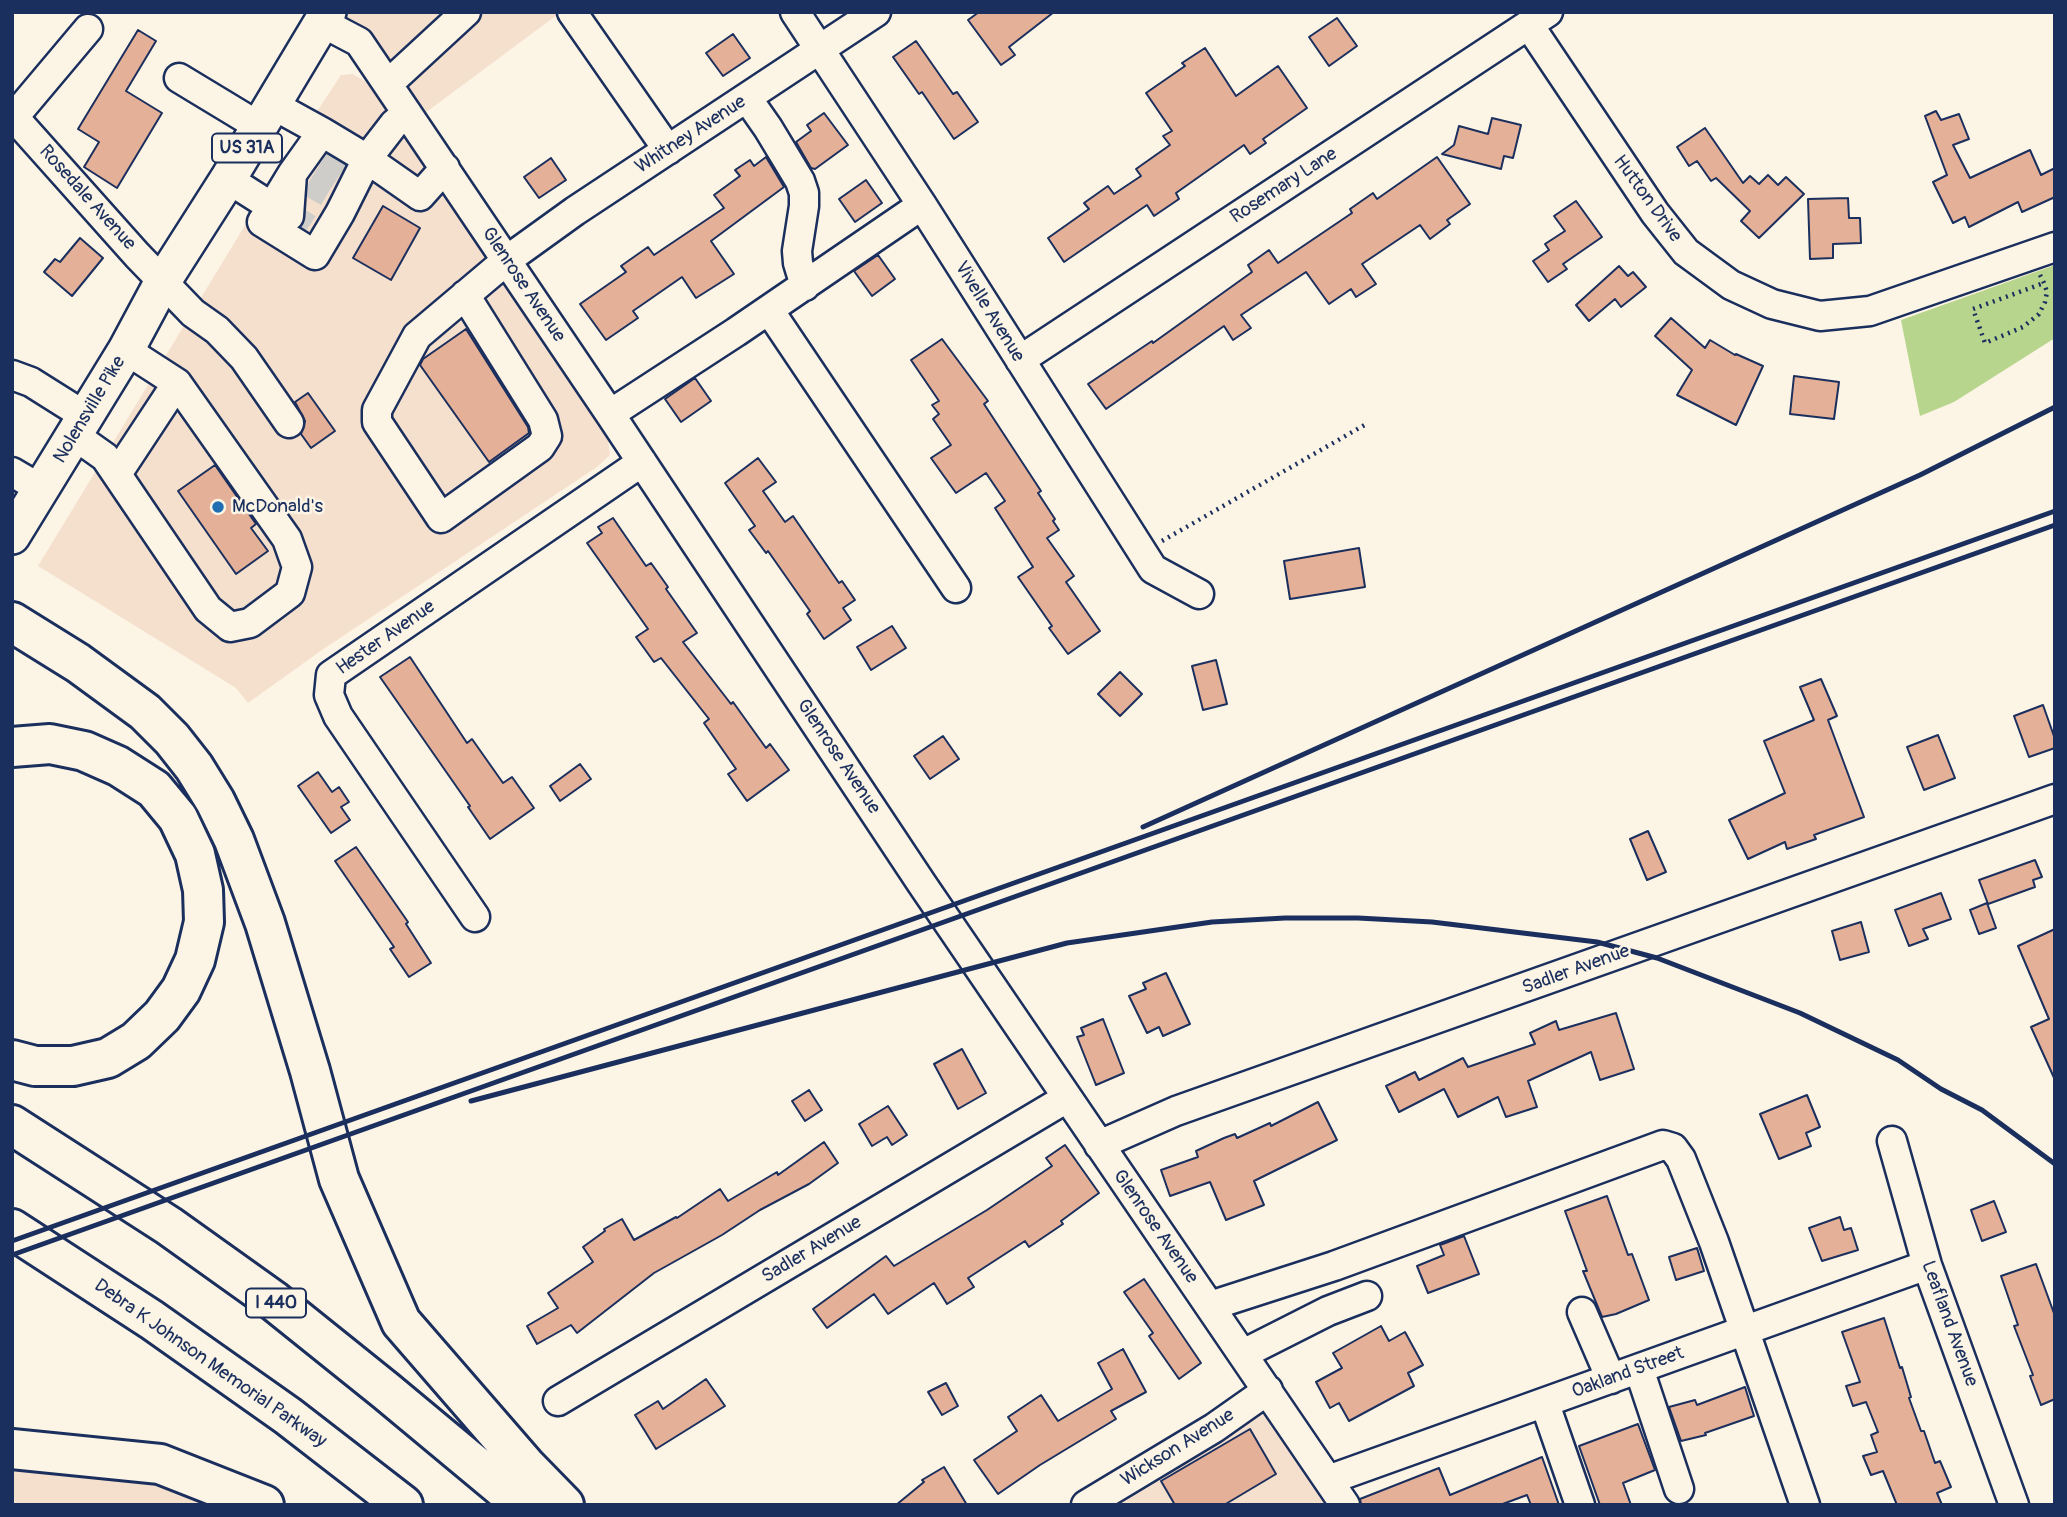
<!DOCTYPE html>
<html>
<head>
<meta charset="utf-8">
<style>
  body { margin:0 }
  #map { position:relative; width:2067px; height:1517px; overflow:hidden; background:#fcf5e5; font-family:Pangolin,sans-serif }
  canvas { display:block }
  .frame { position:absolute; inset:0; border:14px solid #1b2f5e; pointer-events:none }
</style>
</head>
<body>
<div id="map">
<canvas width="2067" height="1517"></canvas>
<div class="frame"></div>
</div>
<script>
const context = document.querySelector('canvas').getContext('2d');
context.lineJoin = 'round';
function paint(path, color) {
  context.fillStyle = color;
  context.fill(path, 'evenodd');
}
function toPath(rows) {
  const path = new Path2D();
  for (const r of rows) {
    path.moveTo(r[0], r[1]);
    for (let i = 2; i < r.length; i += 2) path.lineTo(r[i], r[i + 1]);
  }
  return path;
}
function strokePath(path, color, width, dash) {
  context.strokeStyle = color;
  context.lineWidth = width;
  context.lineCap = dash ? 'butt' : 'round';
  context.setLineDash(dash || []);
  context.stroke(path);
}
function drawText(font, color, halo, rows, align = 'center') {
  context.font = font + ' Pangolin,sans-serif';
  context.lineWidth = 5;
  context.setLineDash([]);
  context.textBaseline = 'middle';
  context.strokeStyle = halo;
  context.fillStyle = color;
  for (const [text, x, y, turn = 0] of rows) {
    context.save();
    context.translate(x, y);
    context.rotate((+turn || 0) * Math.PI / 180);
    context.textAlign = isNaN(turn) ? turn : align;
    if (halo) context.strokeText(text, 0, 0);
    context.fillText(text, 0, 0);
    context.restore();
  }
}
const built = toPath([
  [328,12,561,12,413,122],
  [353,74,368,83,608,440,610,455,597,467,322,650,248,703,236,688,38,566,281,166,341,75],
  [1268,1390,1345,1505,1087,1505],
  [12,1449,264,1505,12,1505]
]);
const green = toPath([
  [2055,265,2055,338,1954,402,1920,416,1901,320]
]);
const building = toPath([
  [979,12,1054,12,1009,47,1015,55,1001,65,968,20,979,12],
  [1337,18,1357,46,1329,66,1309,37,1337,18],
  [138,30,156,41,126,91,162,113,117,188,84,167,99,142,78,129,138,30],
  [733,34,750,58,723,76,706,53,733,34],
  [916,41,953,94,957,92,978,122,954,139,922,92,919,94,893,57,916,41],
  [1205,48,1236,96,1278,66,1307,108,1263,139,1266,143,1250,154,1244,145,1176,193,1179,199,1154,216,1147,205,1064,262,1048,238,1089,209,1084,203,1108,186,1114,194,1141,176,1136,169,1170,145,1163,136,1172,131,1146,93,1185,66,1182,63,1205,48],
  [1936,111,1941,120,1959,114,1969,139,1953,145,1970,178,2030,150,2041,175,2055,168,2055,197,2022,212,2018,202,1969,227,1965,217,1953,223,1933,182,1947,175,1925,116,1936,111],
  [824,113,848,145,815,169,811,168,796,142,811,131,807,125,824,113],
  [1492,118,1521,125,1513,158,1504,156,1501,169,1442,154,1454,145,1459,126,1488,134,1492,118],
  [1705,128,1743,183,1750,176,1759,184,1768,175,1778,185,1786,177,1804,194,1759,238,1741,221,1750,211,1716,178,1711,181,1697,161,1689,166,1677,147,1705,128],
  [766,157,784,187,711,241,734,274,696,298,682,277,633,311,638,318,606,340,580,304,626,272,621,266,648,247,654,255,724,208,714,195,740,176,735,170,750,160,754,166,766,157],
  [1437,157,1470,204,1447,220,1450,224,1430,239,1420,225,1362,264,1376,284,1356,297,1351,289,1329,304,1306,272,1241,315,1251,328,1233,340,1224,326,1106,409,1088,384,1152,341,1153,343,1252,272,1248,265,1269,250,1278,263,1352,213,1350,209,1373,193,1377,199,1437,157],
  [551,158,566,180,539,198,524,177,551,158],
  [866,180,882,203,855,222,839,199,866,180],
  [1848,198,1849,218,1860,218,1861,243,1833,244,1833,258,1810,259,1808,199,1848,198],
  [1576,201,1602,237,1563,264,1567,269,1548,282,1533,261,1549,250,1545,244,1565,231,1554,216,1576,201],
  [383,206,420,228,391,280,353,258,383,206],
  [80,238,103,258,72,296,44,272,55,259,60,262,80,238],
  [878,255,895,279,872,296,854,271,878,255],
  [1619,266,1628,276,1633,272,1646,287,1621,307,1615,299,1589,321,1576,305,1619,266],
  [1671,318,1705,348,1710,340,1735,355,1736,354,1763,366,1736,425,1677,395,1692,370,1655,336,1671,318],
  [466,329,528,427,529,433,489,462,420,365,423,359,466,329],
  [942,339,988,401,984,404,1041,491,1038,493,1055,519,1053,521,1059,530,1047,538,1074,576,1066,582,1100,631,1068,654,1049,628,1052,626,1018,577,1033,567,995,508,1005,501,986,473,956,493,931,458,951,445,933,419,939,414,932,405,939,401,911,360,942,339],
  [1794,376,1839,382,1834,419,1790,414,1794,376],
  [695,378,711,401,681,422,665,399,695,378],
  [308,393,335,431,311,448,301,434,305,421,295,402,308,393],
  [758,458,776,482,763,491,785,522,793,516,839,583,842,581,855,600,843,608,851,620,824,639,807,614,810,611,768,551,766,553,749,530,755,526,725,483,758,458],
  [215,465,256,524,251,528,268,551,236,574,178,491,215,465],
  [613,518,646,566,651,563,668,587,666,589,697,633,683,642,731,704,733,702,766,748,770,744,789,770,747,801,728,774,736,769,704,723,709,719,661,658,654,662,636,637,648,629,587,543,602,533,598,527,613,518],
  [1359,548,1365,587,1290,599,1284,561,1359,548],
  [892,626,906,648,871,670,857,647,892,626],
  [410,657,467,743,472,739,503,783,512,777,534,808,490,839,468,807,470,806,380,677,410,657],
  [1216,660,1227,704,1203,710,1192,666,1216,660],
  [1120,672,1142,694,1120,716,1098,694,1120,672],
  [1821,679,1837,716,1828,720,1864,817,1814,835,1816,839,1787,849,1785,842,1748,859,1729,820,1785,793,1764,741,1814,720,1800,687,1821,679],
  [2043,705,2055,739,2055,748,2029,757,2014,716,2043,705],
  [1938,735,1955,778,1924,790,1907,747,1938,735],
  [943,736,959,759,930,779,914,756,943,736],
  [580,764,591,779,560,801,550,786,580,764],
  [318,772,332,792,339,787,349,802,341,807,350,820,331,833,298,786,318,772],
  [1648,831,1666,872,1647,880,1630,839,1648,831],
  [356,847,408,922,406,924,431,963,409,977,390,949,394,947,335,861,356,847],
  [2035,860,2042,877,2033,880,2035,887,1988,904,1979,880,2035,860],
  [1941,893,1951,919,1923,929,1928,939,1909,946,1895,910,1941,893],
  [1987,903,1996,928,1979,934,1970,910,1987,903],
  [1861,922,1869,952,1840,960,1832,931,1861,922],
  [2055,929,2055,1080,2031,1027,2049,1019,2018,946,2055,929],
  [1166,973,1190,1024,1163,1036,1159,1027,1147,1033,1129,996,1146,989,1143,983,1166,973],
  [1616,1013,1634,1069,1600,1080,1591,1052,1528,1081,1537,1107,1506,1117,1498,1097,1458,1117,1444,1089,1399,1112,1386,1086,1415,1072,1419,1080,1463,1058,1468,1067,1535,1044,1530,1033,1556,1021,1559,1030,1616,1013],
  [1103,1019,1124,1073,1096,1085,1077,1037,1084,1035,1081,1028,1103,1019],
  [962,1049,986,1093,958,1109,934,1064,962,1049],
  [809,1090,822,1110,805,1121,792,1101,809,1090],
  [1807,1095,1820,1127,1806,1133,1811,1146,1779,1159,1760,1114,1807,1095],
  [1318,1102,1337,1140,1254,1181,1264,1205,1226,1220,1210,1182,1170,1196,1161,1170,1198,1157,1196,1151,1224,1138,1235,1134,1237,1138,1270,1123,1271,1126,1318,1102],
  [888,1106,907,1135,892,1145,887,1137,872,1146,859,1124,888,1106],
  [824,1142,838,1163,809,1184,760,1210,722,1235,654,1273,577,1333,571,1325,537,1344,527,1326,558,1308,548,1293,593,1262,583,1247,605,1231,604,1229,622,1219,634,1240,676,1217,677,1218,720,1189,728,1201,777,1172,778,1175,824,1142],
  [1065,1145,1099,1193,1061,1221,1063,1224,1029,1247,1025,1241,968,1278,974,1287,947,1304,934,1283,888,1314,874,1294,827,1328,813,1309,886,1256,894,1266,987,1210,1052,1166,1046,1158,1065,1145],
  [1607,1196,1628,1255,1632,1254,1649,1300,1616,1314,1602,1317,1583,1271,1587,1271,1565,1211,1607,1196],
  [1994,1201,2006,1232,1982,1241,1971,1210,1994,1201],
  [1840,1217,1844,1230,1851,1228,1858,1250,1822,1261,1809,1228,1840,1217],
  [1464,1236,1479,1274,1428,1293,1417,1266,1444,1255,1440,1245,1464,1236],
  [1697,1248,1704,1271,1676,1280,1669,1257,1697,1248],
  [2036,1264,2055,1316,2055,1399,2041,1405,2030,1376,2033,1375,2014,1326,2018,1325,2001,1276,2036,1264],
  [1144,1279,1201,1363,1179,1379,1149,1336,1153,1333,1124,1292,1144,1279],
  [1884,1318,1900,1368,1902,1367,1911,1397,1909,1398,1921,1431,1924,1431,1935,1463,1940,1461,1951,1487,1937,1493,1942,1505,1897,1505,1883,1471,1871,1475,1863,1456,1877,1452,1871,1435,1878,1432,1866,1402,1853,1406,1846,1386,1860,1382,1842,1332,1884,1318],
  [1381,1326,1389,1341,1405,1332,1423,1365,1408,1373,1414,1386,1349,1421,1339,1403,1330,1408,1316,1382,1342,1368,1333,1353,1381,1326],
  [1123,1349,1146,1392,1111,1411,1116,1419,1040,1465,998,1494,974,1460,1017,1431,1008,1417,1041,1395,1058,1421,1112,1389,1098,1363,1123,1349],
  [706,1379,725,1406,656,1449,635,1415,658,1401,663,1409,706,1379],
  [946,1383,958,1406,942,1415,928,1392,946,1383],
  [1745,1387,1754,1416,1705,1433,1706,1435,1681,1441,1669,1407,1695,1400,1697,1405,1745,1387],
  [1638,1424,1655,1470,1623,1483,1631,1505,1600,1505,1579,1446,1638,1424],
  [1250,1429,1276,1474,1224,1505,1175,1505,1161,1481,1250,1429],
  [1542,1457,1559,1505,1531,1505,1527,1495,1500,1505,1361,1505,1360,1499,1439,1468,1450,1495,1542,1457],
  [944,1467,967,1505,896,1505,924,1482,922,1480,944,1467]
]);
const minorTunnel = toPath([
  [320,164,339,176],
  [309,182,328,193],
  [289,216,308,228]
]);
const path = toPath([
  [2040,275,2044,283,2047,292,2045,302,2039,314,2023,327,1985,343,1973,309,2044,283],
  [1162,541,1368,423]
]);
const minor = toPath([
  [572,12,668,150],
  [795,12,922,205,1153,569,1199,594],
  [321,22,359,42,610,414,922,884,1345,1505],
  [1529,25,1655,213,1686,252,1731,285,1772,304,1820,316,1870,311,2055,247],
  [179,78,260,127],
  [388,84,466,12],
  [747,98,768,128,800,181,804,193,804,206,797,251,798,263,805,286],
  [273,105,322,132,292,174],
  [12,115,137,255,193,313,217,330,244,358,289,423],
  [14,117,88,29],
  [322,132,367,159,420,196,445,168],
  [228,179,272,207,292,174,289,216],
  [272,207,262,222,315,255,340,213,367,159,394,124,407,113],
  [465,295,543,420,547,436,540,447,441,518,377,422,377,410,417,336,507,260,575,211,876,12],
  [769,310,956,588],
  [1020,360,1548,12],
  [12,375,31,382,85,416],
  [610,414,736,332,922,205],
  [74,435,105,457,208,609,230,627,250,623,290,593,297,567,287,539,177,383,126,350],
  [12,472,41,489],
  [117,474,177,383],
  [475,917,338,716,329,695,331,675,642,462],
  [1892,1141,1927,1265,2014,1505],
  [1099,1145,1176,1111,2055,799],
  [1210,1306,1334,1266,1663,1145,1673,1148,1681,1159,1714,1242,1805,1505],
  [1582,1312,1611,1379],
  [1243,1354,1328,1311,1367,1296],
  [1639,1369,1679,1489],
  [558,1401,1067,1098],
  [1545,1404,1580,1505],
  [1328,1480,1927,1265],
  [1086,1505,1214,1428,1268,1390]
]);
const major = toPath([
  [12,536,126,350,163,281,228,179,328,12]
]);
const highway = toPath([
  [12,622,78,663,145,712,172,739,194,767,215,801,234,840,265,923,310,1071,339,1179,401,1322,525,1465,564,1505],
  [12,747,50,744,84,751,118,766,154,789,178,818,195,854,203,890,204,922,195,960,181,990,162,1016,136,1041,108,1058,73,1066,35,1066,12,1060],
  [12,1125,169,1226,274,1301,386,1391,523,1505],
  [12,1229,152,1320,288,1416,403,1505],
  [12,1449,160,1464,264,1505]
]);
const rail = toPath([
  [1143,827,1920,475,2055,407],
  [471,1101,1067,943,1212,922,1285,918,1358,918,1432,922,1597,942,1657,958,1800,1013,1898,1060,1941,1089,1982,1110,2055,1164],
  [12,1241,2055,511],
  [12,1255,2055,525]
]);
const markers = [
  [218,507,7,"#1f6fb2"]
];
const shields = [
  [247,148,70],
  [276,1303,60]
];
const shieldNames = [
  ["US 31A",247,148],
  ["I 440",276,1303]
];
const streetNames = [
  ["Whitney Avenue",691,135,-33],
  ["Rosemary Lane",1284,186,-33],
  ["Rosedale Avenue",87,198,48],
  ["Hutton Drive",1647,199,54],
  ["Glenrose Avenue",523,285,56],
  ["Vivelle Avenue",989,312,58],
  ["Nolensville Pike",90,410,-59],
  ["Hester Avenue",386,638,-35],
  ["Glenrose Avenue",838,757,56],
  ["Sadler Avenue",1576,970,-20],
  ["Glenrose Avenue",1155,1227,55],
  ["Sadler Avenue",812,1250,-31],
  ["Leafland Avenue",1949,1324,70],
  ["Debra K Johnson Memorial Parkway",210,1364,35],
  ["Oakland Street",1628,1373,-20],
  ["Wickson Avenue",1178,1448,-32]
];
const poiNames = [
  ["McDonald's",232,507]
];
paint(built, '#f5e0ce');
paint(green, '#b8d58d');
paint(building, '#e4b097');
strokePath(building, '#1b2f5e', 2);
strokePath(minorTunnel, '#cfcdca', 28, [28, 14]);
strokePath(minor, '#1b2f5e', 33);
strokePath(major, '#1b2f5e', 40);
strokePath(highway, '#1b2f5e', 44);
strokePath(path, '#1b2f5e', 4.5, [2, 5]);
strokePath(minor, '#fcf5e5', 28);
strokePath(major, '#fcf5e5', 35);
strokePath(highway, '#fcf5e5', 38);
strokePath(rail, '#1b2f5e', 5);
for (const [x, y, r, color] of markers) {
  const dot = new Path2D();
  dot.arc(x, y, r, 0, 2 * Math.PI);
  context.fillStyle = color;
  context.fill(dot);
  strokePath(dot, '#fcf5e5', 2.5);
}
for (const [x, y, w] of shields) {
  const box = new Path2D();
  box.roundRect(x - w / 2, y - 14.5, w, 29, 5);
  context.fillStyle = '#fcf5e5';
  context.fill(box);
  strokePath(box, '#1b2f5e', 2);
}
drawText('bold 18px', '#1b2f5e', null, shieldNames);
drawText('19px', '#1b2f5e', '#fcf5e5', streetNames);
drawText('19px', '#1b2f5e', '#fcf5e5', poiNames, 'left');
</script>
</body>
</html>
